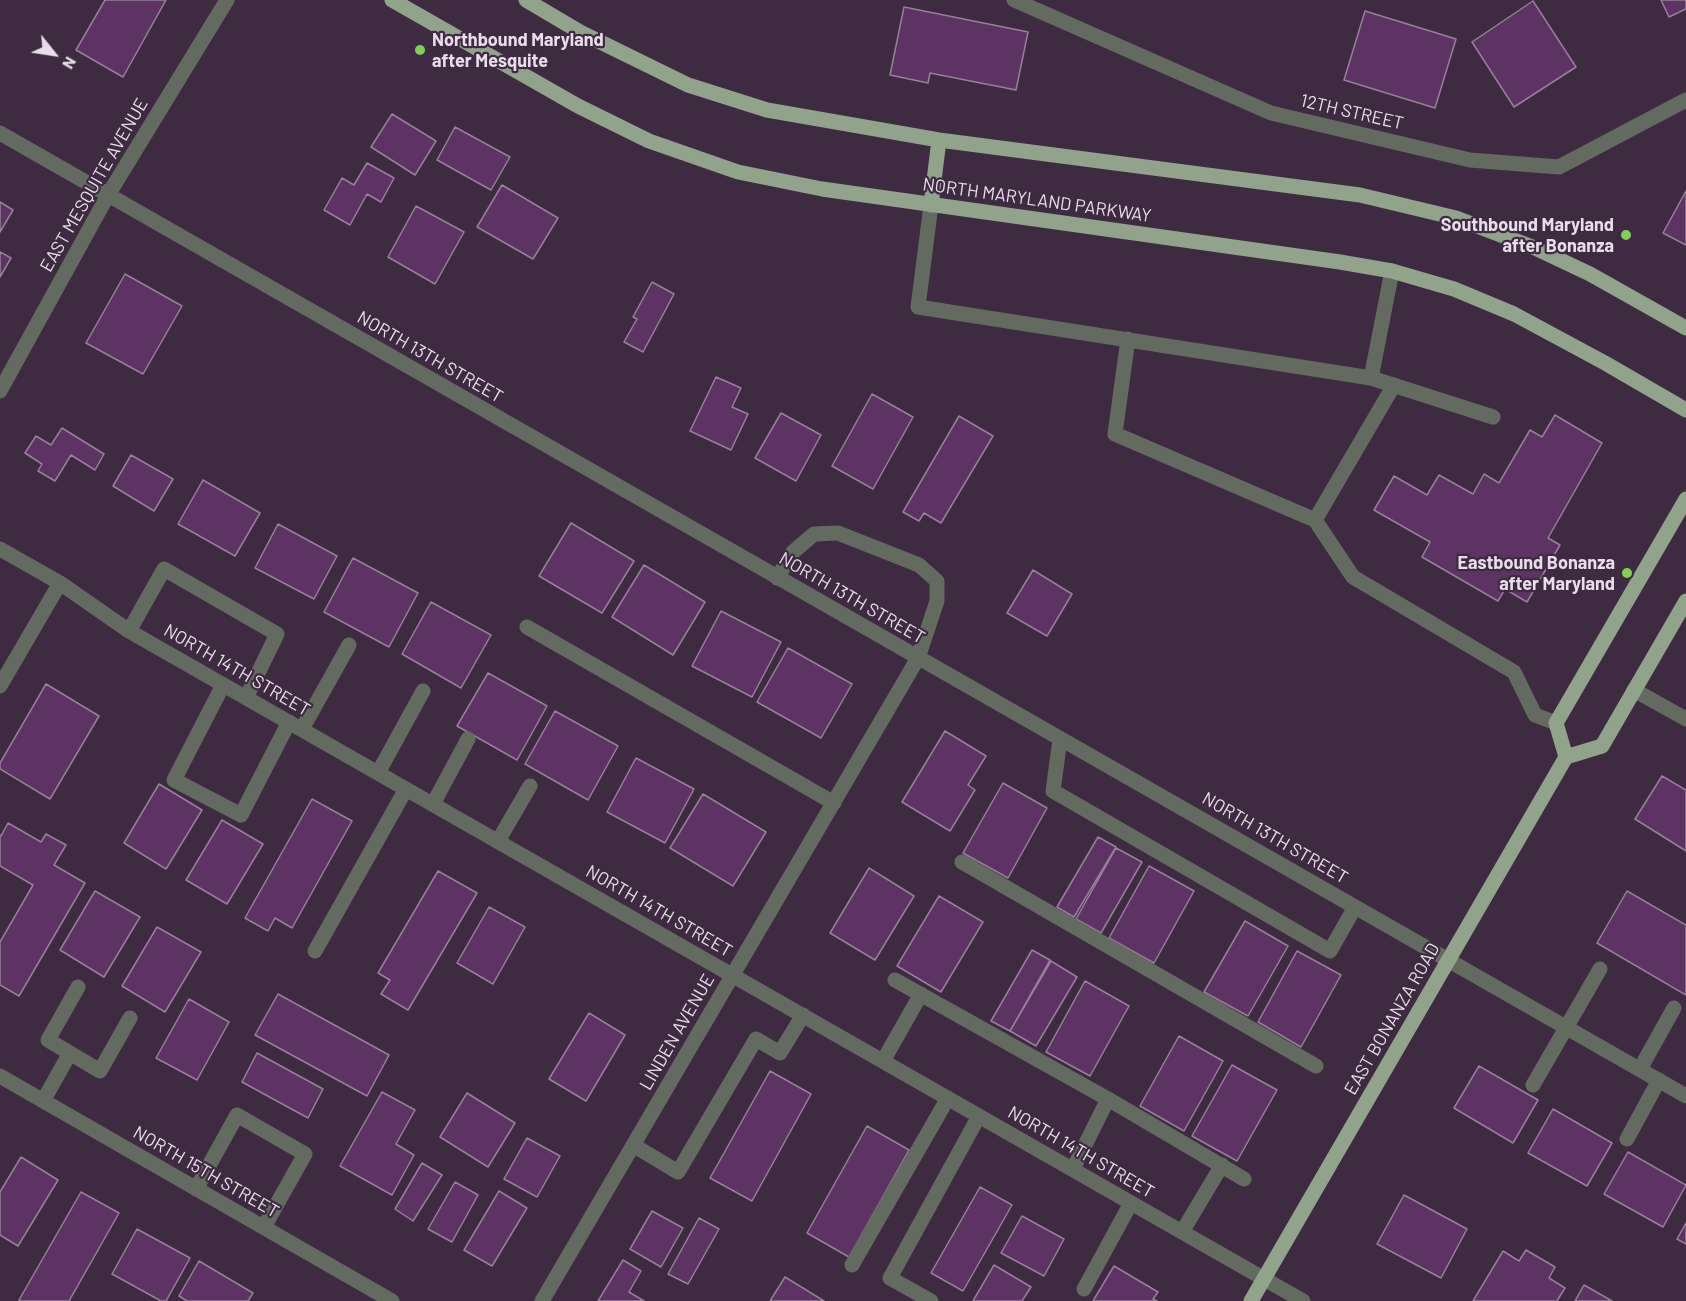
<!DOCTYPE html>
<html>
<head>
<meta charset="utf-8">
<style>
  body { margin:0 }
  #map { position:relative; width:1686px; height:1301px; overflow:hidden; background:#3e2b41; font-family:Barlow,sans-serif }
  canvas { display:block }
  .north { position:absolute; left:24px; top:24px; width:60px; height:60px; -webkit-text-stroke:4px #3e2b41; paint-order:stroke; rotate:120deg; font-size:16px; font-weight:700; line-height:24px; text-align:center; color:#e9ddeb }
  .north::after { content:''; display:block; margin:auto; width:21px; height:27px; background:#e9ddeb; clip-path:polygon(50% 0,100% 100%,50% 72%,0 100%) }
</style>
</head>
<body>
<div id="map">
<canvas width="1686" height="1301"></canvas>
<div class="north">N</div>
</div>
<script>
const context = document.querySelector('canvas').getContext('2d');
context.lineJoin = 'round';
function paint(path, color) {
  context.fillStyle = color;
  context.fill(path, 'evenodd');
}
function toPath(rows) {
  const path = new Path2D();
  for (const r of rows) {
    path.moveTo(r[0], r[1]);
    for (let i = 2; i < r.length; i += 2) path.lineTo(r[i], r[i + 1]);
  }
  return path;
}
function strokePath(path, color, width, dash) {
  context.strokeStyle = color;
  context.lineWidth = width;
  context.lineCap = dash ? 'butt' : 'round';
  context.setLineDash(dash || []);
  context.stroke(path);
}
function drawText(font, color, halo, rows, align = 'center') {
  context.font = font + ' Barlow,sans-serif';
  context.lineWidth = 4.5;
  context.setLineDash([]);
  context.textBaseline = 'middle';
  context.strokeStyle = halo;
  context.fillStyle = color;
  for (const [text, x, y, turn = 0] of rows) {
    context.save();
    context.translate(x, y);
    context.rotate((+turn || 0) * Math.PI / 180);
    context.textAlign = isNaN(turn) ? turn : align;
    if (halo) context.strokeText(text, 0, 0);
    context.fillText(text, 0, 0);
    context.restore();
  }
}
const building = toPath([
  [105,0,166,0,123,77,76,50,105,0],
  [1661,0,1686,0,1686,9,1669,17,1661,0],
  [1533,1,1576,67,1514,107,1472,42,1533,1],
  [904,7,1028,32,1016,90,930,73,928,83,890,75,904,7],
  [1365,11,1456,39,1435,108,1344,80,1365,11],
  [392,114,436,141,415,175,371,147,392,114],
  [455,127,510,157,491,190,437,160,455,127],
  [367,163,394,178,381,202,367,194,350,225,324,210,342,178,354,185,367,163],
  [502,185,558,218,533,259,477,227,502,185],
  [1686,191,1686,245,1663,233,1686,191],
  [0,202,13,210,0,232,0,202],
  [416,206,464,232,435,284,388,257,416,206],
  [0,252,11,258,0,277,0,252],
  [125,274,182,306,143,374,86,343,125,274],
  [652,282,674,294,643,352,624,342,637,319,633,317,652,282],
  [716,377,741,388,732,407,748,414,731,450,690,431,716,377],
  [872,394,913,417,873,489,832,466,872,394],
  [781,413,821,435,796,481,755,458,781,413],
  [1555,415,1602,443,1548,538,1560,545,1527,602,1505,589,1498,601,1422,557,1430,542,1374,510,1394,476,1427,495,1439,475,1473,494,1484,474,1499,483,1530,430,1542,437,1555,415],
  [959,416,993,436,941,523,924,513,919,521,903,512,959,416],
  [62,428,104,454,95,470,71,455,55,481,38,471,42,464,25,453,36,436,51,445,62,428],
  [131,455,173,479,154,511,113,486,131,455],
  [203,480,260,513,235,556,178,524,203,480],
  [571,523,634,561,602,613,539,576,571,523],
  [278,524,337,556,314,599,255,568,278,524],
  [353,558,418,593,389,647,324,612,353,558],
  [644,565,705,602,673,655,612,617,644,565],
  [1033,570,1072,594,1047,636,1007,613,1033,570],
  [431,602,491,635,461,688,402,654,431,602],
  [721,611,781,642,752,697,692,666,721,611],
  [788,648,852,684,821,738,757,702,788,648],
  [488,673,547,706,517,760,457,726,488,673],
  [46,684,99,716,50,799,0,769,0,763,46,684],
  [555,711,618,746,588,800,525,764,555,711],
  [945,731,986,756,968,785,975,790,950,831,902,802,945,731],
  [636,758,694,789,665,843,607,812,636,758],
  [1662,776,1686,790,1686,851,1635,819,1662,776],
  [1003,783,1047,808,1008,878,963,853,1003,783],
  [159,784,202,810,166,869,124,843,159,784],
  [703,794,766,832,733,886,670,848,703,794],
  [312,799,352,821,292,928,275,918,268,931,245,918,312,799],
  [222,820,263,844,227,904,186,880,222,820],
  [8,823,41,842,46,834,66,845,54,865,85,883,19,996,0,985,0,942,33,885,0,866,0,835,1,836,8,823],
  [1098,837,1116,847,1074,917,1057,907,1098,837],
  [1116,848,1142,862,1101,933,1076,919,1116,848],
  [1149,866,1194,891,1154,963,1109,938,1149,866],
  [869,868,914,896,875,960,830,933,869,868],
  [438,871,477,893,408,1010,381,994,390,980,378,973,438,871],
  [95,891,140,917,104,977,60,950,95,891],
  [1627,891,1686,925,1686,995,1597,943,1627,891],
  [939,896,983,922,941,992,897,966,939,896],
  [489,907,525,927,493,984,457,963,489,907],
  [1245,921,1288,946,1248,1016,1204,992,1245,921],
  [157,927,201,952,165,1012,122,986,157,927],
  [1032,950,1050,960,1010,1031,991,1021,1032,950],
  [1297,951,1341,975,1301,1047,1258,1022,1297,951],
  [1051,961,1077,977,1036,1046,1010,1031,1051,961],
  [1085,981,1129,1006,1090,1076,1046,1052,1085,981],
  [278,994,389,1055,367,1096,255,1035,278,994],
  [189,999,229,1022,197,1080,156,1058,189,999],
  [589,1013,625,1035,586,1101,549,1079,589,1013],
  [1179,1036,1223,1061,1184,1131,1140,1106,1179,1036],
  [257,1053,323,1089,308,1118,242,1082,257,1053],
  [1232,1065,1277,1090,1237,1161,1192,1136,1232,1065],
  [1479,1066,1538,1100,1513,1143,1454,1108,1479,1066],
  [770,1071,811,1094,752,1201,710,1178,770,1071],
  [382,1092,415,1110,396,1144,414,1155,392,1195,340,1166,382,1092],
  [467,1093,515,1123,488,1167,440,1137,467,1093],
  [1553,1109,1612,1143,1587,1186,1528,1153,1553,1109],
  [867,1126,909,1150,849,1257,807,1233,867,1126],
  [527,1138,560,1156,537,1197,504,1179,527,1138],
  [1628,1152,1686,1185,1663,1227,1604,1194,1628,1152],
  [21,1157,58,1180,18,1246,0,1235,0,1192,21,1157],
  [422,1163,442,1175,413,1221,395,1209,422,1163],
  [455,1182,478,1195,452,1242,428,1229,455,1182],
  [980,1187,1012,1205,963,1291,931,1273,980,1187],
  [499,1191,527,1208,492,1266,464,1250,499,1191],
  [81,1192,119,1213,69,1301,21,1301,19,1300,81,1192],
  [1404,1195,1467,1229,1441,1278,1377,1244,1404,1195],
  [652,1211,683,1228,661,1267,630,1249,652,1211],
  [1022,1216,1064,1239,1044,1276,1001,1253,1022,1216],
  [699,1218,719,1229,688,1284,668,1274,699,1218],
  [1686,1223,1686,1244,1677,1239,1686,1223],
  [137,1229,190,1258,166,1301,161,1301,112,1274,137,1229],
  [1526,1250,1555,1267,1549,1278,1565,1288,1557,1301,1473,1301,1503,1251,1519,1261,1526,1250],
  [623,1260,641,1271,629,1292,644,1301,598,1301,623,1260],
  [199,1261,253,1293,248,1301,187,1301,179,1296,199,1261],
  [994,1265,1031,1287,1022,1301,973,1301,994,1265],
  [1114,1266,1158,1292,1153,1299,1157,1301,1093,1301,1114,1266],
  [785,1277,824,1301,770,1301,785,1277],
  [1584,1285,1612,1301,1575,1301,1584,1285]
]);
const minor = toPath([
  [1014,0,1271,113,1470,160,1559,167,1686,100],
  [0,133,1686,1096],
  [931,205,918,307,1371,378],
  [1392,271,1371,378,1493,417],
  [1128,339,1115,434,1315,520,1353,577,1514,672,1535,715,1556,723],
  [0,391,108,195,227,0],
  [1315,520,1394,385],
  [0,549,60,583,129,631,1303,1301],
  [527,627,834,803],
  [129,631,164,569,277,634,246,698],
  [223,685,174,780,241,815,289,722],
  [0,686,60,583],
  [1634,690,1686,719],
  [302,729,349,645],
  [1060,739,1053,791,1330,951,1355,907],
  [378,773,423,691],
  [433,804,468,739],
  [498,841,530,786],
  [962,862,1316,1066],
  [315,951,406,789],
  [895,980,1108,1099],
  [78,987,48,1040,100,1071,130,1018],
  [883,1061,921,994],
  [1640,1069,1674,1008],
  [0,1076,392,1301],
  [1533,1085,1600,969],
  [43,1101,70,1053],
  [1627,1139,1659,1080],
  [633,1145,678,1172,756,1039,780,1053,803,1015],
  [1073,1169,1108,1099,1244,1179],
  [196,1189,237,1115,305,1154,264,1227],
  [1182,1232,1222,1165],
  [852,1265,948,1098],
  [1084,1289,1131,1203],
  [542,1301,918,658,937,601,937,581,919,565,838,533,814,534,793,552,777,578],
  [931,1301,890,1278,979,1116]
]);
const major = toPath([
  [392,0,578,106,649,141,738,172,822,189,1340,262,1392,271,1454,289,1514,314,1605,363,1686,410],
  [526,0,580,32,688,85,767,110,939,140,1360,195,1456,218,1535,248,1590,274,1686,328],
  [931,205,939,140],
  [1566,757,1556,723,1686,499],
  [1251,1301,1566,757,1602,746,1686,601]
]);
const markers = [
  [420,50,6,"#7ed153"],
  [1626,235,6,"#7ed153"],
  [1627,573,6,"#7ed153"]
];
const poiNames = [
  ["Northbound Maryland",432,40,"left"],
  ["after Mesquite",432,61,"left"],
  ["Southbound Maryland",1614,225],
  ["after Bonanza",1614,246],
  ["Eastbound Bonanza",1615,563],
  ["after Maryland",1615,584]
];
const streetNames = [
  ["12TH STREET",1352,112,13],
  ["EAST MESQUITE AVENUE",94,185,-60],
  ["NORTH MARYLAND PARKWAY",1037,200,8],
  ["NORTH 13TH STREET",430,357,30],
  ["NORTH 13TH STREET",852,598,30],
  ["NORTH 14TH STREET",237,670,30],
  ["NORTH 13TH STREET",1275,838,30],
  ["NORTH 14TH STREET",659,911,30],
  ["EAST BONANZA ROAD",1392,1019,-60],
  ["LINDEN AVENUE",677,1032,-60],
  ["NORTH 14TH STREET",1081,1152,30],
  ["NORTH 15TH STREET",206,1172,30]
];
paint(building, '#5c3363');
strokePath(building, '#97809a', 1.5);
strokePath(minor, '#636b60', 15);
strokePath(major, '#92a38b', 15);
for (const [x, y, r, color] of markers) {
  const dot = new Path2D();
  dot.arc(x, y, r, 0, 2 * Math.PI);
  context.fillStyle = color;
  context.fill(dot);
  strokePath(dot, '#3e2b41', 2);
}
drawText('bold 18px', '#e9ddeb', '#3e2b41', poiNames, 'right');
drawText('18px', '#e9ddeb', '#3e2b41', streetNames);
</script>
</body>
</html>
